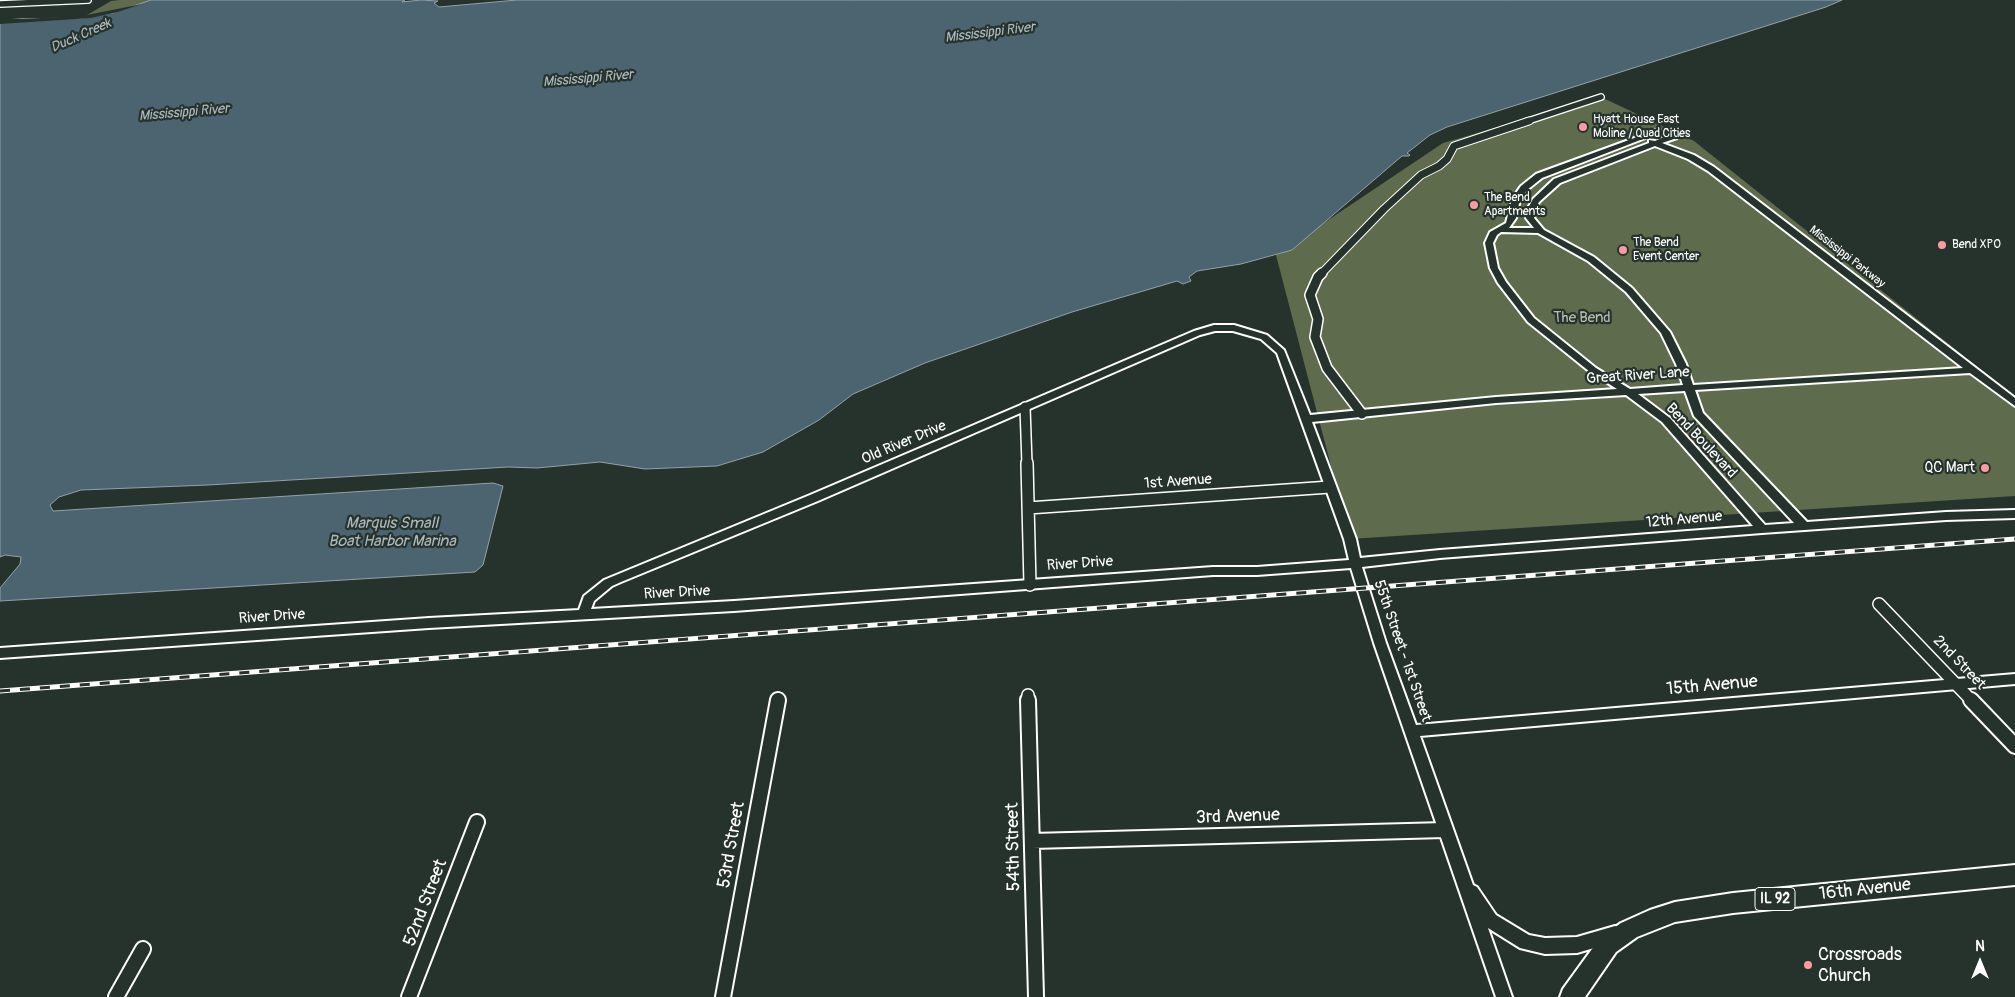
<!DOCTYPE html>
<html>
<head>
<meta charset="utf-8">
<style>
  body { margin:0 }
  #map { position:relative; width:2015px; height:997px; overflow:hidden; background:#26332d; font-family:Pangolin,sans-serif }
  canvas { display:block }
  .north { position:absolute; left:1955px; top:937px; width:50px; height:50px; -webkit-text-stroke:4px #26332d; paint-order:stroke; rotate:0deg; font-size:14px; font-weight:700; line-height:20px; text-align:center; color:#fff }
  .north::after { content:''; display:block; margin:auto; width:18px; height:22px; background:#fff; clip-path:polygon(50% 0,100% 100%,50% 72%,0 100%) }
</style>
</head>
<body>
<div id="map">
<canvas width="2015" height="997"></canvas>
<div class="north">N</div>
</div>
<script>
const context = document.querySelector('canvas').getContext('2d');
context.lineJoin = 'round';
function paint(path, color) {
  context.fillStyle = color;
  context.fill(path, 'evenodd');
}
function toPath(rows) {
  const path = new Path2D();
  for (const r of rows) {
    path.moveTo(r[0], r[1]);
    for (let i = 2; i < r.length; i += 2) path.lineTo(r[i], r[i + 1]);
  }
  return path;
}
function strokePath(path, color, width, dash) {
  context.strokeStyle = color;
  context.lineWidth = width;
  context.lineCap = dash ? 'butt' : 'round';
  context.setLineDash(dash || []);
  context.stroke(path);
}
function drawText(font, color, halo, rows, align = 'center') {
  context.font = font + ' Pangolin,sans-serif';
  context.lineWidth = 4.5;
  context.setLineDash([]);
  context.textBaseline = 'middle';
  context.strokeStyle = halo;
  context.fillStyle = color;
  for (const [text, x, y, turn = 0] of rows) {
    context.save();
    context.translate(x, y);
    context.rotate((+turn || 0) * Math.PI / 180);
    context.textAlign = isNaN(turn) ? turn : align;
    if (halo) context.strokeText(text, 0, 0);
    context.fillText(text, 0, 0);
    context.restore();
  }
}
const green = toPath([
  [119,0,151,0,113,13,82,18,111,1],
  [1601,97,1694,141,2015,397,2015,496,1350,539,1276,255,1443,143]
]);
const water = toPath([
  [151,0,405,0,402,2,421,0,438,1,434,3,439,7,517,0,1842,0,1826,7,1447,127,1430,135,1407,153,1410,155,1409,156,1402,156,1292,250,1241,264,1197,271,1189,277,1191,281,1183,284,1177,281,1072,312,925,363,853,394,819,420,763,452,717,466,645,469,600,462,537,468,508,467,208,485,81,490,59,497,50,505,53,511,493,483,503,486,483,565,475,572,0,601,0,588,20,564,21,557,5,555,0,557,0,19,82,18,113,13,151,0]
]);
const pier = toPath([
  [142,4,118,12,91,18,0,24,0,17,22,19,82,16]
]);
const minorFar4 = toPath([
  [0,4,88,0],
  [1525,122,1601,97]
]);
const minorFar3 = toPath([
  [1321,274,1384,209,1421,175,1439,166,1447,159,1454,146,1529,121]
]);
const minorFar2 = toPath([
  [1322,273,1318,277,1310,295,1318,319,1315,337,1327,368,1362,414],
  [1025,407,1027,464]
]);
const minorFar1 = toPath([
  [1027,463,1030,585],
  [1028,508,1330,487],
  [1879,604,1972,701],
  [1028,695,1028,701]
]);
const minor = toPath([
  [1028,700,1036,997],
  [1971,700,2015,746],
  [1032,841,1445,830],
  [116,997,143,949],
  [409,997,477,822],
  [723,997,778,700]
]);
const tertiary = toPath([
  [1659,129,1661,130,1661,132,1542,178,1527,190,1520,199,1516,218,1509,228,1534,228,1526,218,1527,210,1533,199,1554,179,1649,143,1649,140,1655,141,1671,134,1677,134,1677,138,1662,143,1694,155,1714,167,2015,398,2015,406,1970,373,1695,390,1703,413,1807,522,1946,512,2015,510,2015,518,1946,520,1762,533,1440,558,1362,567,1386,643,1416,725,2015,674,2015,684,1420,736,1473,885,1477,887,1496,915,1529,935,1545,938,1577,937,1615,926,1621,928,1623,934,1621,940,1577,953,1545,954,1520,948,1488,928,1512,997,1496,997,1374,643,1351,568,1257,575,1213,575,734,611,429,628,0,658,0,648,429,618,579,610,584,596,604,580,810,495,1194,331,1214,325,1234,325,1267,335,1284,350,1310,415,1496,397,1617,389,1590,372,1528,322,1498,283,1490,268,1485,243,1490,232,1506,223,1512,199,1521,186,1536,174,1659,129],
  [1655,146,1688,159,1708,171,1963,368,1693,385,1686,364,1670,332,1632,288,1594,257,1544,230,1534,218,1535,210,1539,202,1560,183,1655,146],
  [1501,232,1538,233,1588,261,1626,292,1661,333,1676,364,1683,385,1630,389,1596,368,1534,318,1506,282,1498,268,1493,243,1497,235,1501,232],
  [1215,331,1233,331,1261,339,1277,353,1344,539,1349,560,1257,567,1213,567,734,601,591,609,594,601,612,586,621,582,818,501,1200,335,1215,331],
  [1685,391,1694,416,1794,523,1765,525,1670,418,1638,394,1685,391],
  [1626,395,1662,422,1753,526,1440,550,1360,558,1356,539,1312,422,1496,403,1626,395]
]);
const primary = toPath([
  [2015,865,2015,885,1733,913,1675,922,1637,937,1616,952,1585,997,1560,997,1563,989,1600,938,1621,923,1650,910,1675,902,1733,893,2015,865]
]);
const rail = toPath([
  [0,691,2015,539]
]);
const markers = [
  [1583,127,5,"#ff9aa2"],
  [1474,205,5,"#ff9aa2"],
  [1942,245,5,"#ff9aa2"],
  [1623,250,5,"#ff9aa2"],
  [1985,468,5,"#ff9aa2"],
  [1808,965,5,"#ff9aa2"]
];
const farPoinames = [
  ["Hyatt House East",1593,120],
  ["Moline / Quad Cities",1593,134],
  ["The Bend",1484,198],
  ["Apartments",1484,212],
  ["The Bend",1633,243],
  ["Event Center",1633,257],
  ["Bend XPO",1952,245]
];
const farStreetnames = [
  ["Mississippi Parkway",1847,257,38]
];
const farWaternames = [
  ["Mississippi River",990,33,-7],
  ["Duck Creek",81,36,-24],
  ["Mississippi River",588,79,-5],
  ["Mississippi River",184,113,-5]
];
const shields = [
  [1775,899,40]
];
const shieldNames = [
  ["IL 92",1775,899]
];
const parkNames = [
  ["The Bend",1582,318]
];
const streetNames = [
  ["Great River Lane",1638,376,-4],
  ["Bend Boulevard",1701,441,47],
  ["Old River Drive",904,443,-23],
  ["1st Avenue",1178,482,-4],
  ["12th Avenue",1684,520,-5],
  ["River Drive",1080,564,-4],
  ["River Drive",677,593,-3],
  ["River Drive",272,617,-4],
  ["55th Street - 1st Street",1402,651,71],
  ["2nd Street",1959,663,46]
];
const poiNames = [
  ["QC Mart",1975,468]
];
const waterNames = [
  ["Marquis Small",392,524],
  ["Boat Harbor Marina",392,542]
];
const nearStreetnames = [
  ["15th Avenue",1712,686,-5],
  ["3rd Avenue",1238,817,-2],
  ["53rd Street",732,845,-80],
  ["54th Street",1014,847,-91],
  ["16th Avenue",1865,890,-6],
  ["52nd Street",426,903,-69]
];
const nearPoinames = [
  ["Crossroads",1818,955],
  ["Church",1818,976]
];
paint(green, '#5e6c4d');
paint(water, '#4b6470');
strokePath(water, '#93a2a9', 1);
paint(pier, '#26332d');
strokePath(minorFar4, '#fff', 8);
strokePath(minorFar3, '#fff', 9);
strokePath(minorFar2, '#fff', 12);
strokePath(minorFar1, '#fff', 14);
strokePath(minor, '#fff', 18);
strokePath(tertiary, '#fff', 4);
strokePath(primary, '#fff', 4);
strokePath(minorFar4, '#26332d', 5.5);
strokePath(minorFar3, '#26332d', 7);
strokePath(minorFar2, '#26332d', 9);
strokePath(minorFar1, '#26332d', 11);
strokePath(minor, '#26332d', 14);
paint(tertiary, '#26332d');
paint(primary, '#26332d');
strokePath(rail, '#fff', 5);
strokePath(rail, '#26332d', 3, [10]);
for (const [x, y, r, color] of markers) {
  const dot = new Path2D();
  dot.arc(x, y, r, 0, 2 * Math.PI);
  context.fillStyle = color;
  context.fill(dot);
  strokePath(dot, '#26332d', 2);
}
drawText('12px', '#fff', '#26332d', farPoinames, 'left');
drawText('12px', '#fff', '#26332d', farStreetnames);
drawText('italic 14px', '#aeb9bf', '#26332d', farWaternames);
for (const [x, y, w] of shields) {
  const box = new Path2D();
  box.roundRect(x - w / 2, y - 11.5, w, 23, 4);
  context.fillStyle = '#26332d';
  context.fill(box);
  strokePath(box, '#fff', 1);
}
drawText('bold 14px', '#fff', null, shieldNames);
drawText('15px', '#b7bdaf', '#26332d', parkNames);
drawText('15px', '#fff', '#26332d', streetNames);
drawText('15px', '#fff', '#26332d', poiNames, 'right');
drawText('italic 16px', '#aeb9bf', '#26332d', waterNames);
drawText('18px', '#fff', '#26332d', nearStreetnames);
drawText('18px', '#fff', '#26332d', nearPoinames, 'left');
</script>
</body>
</html>
